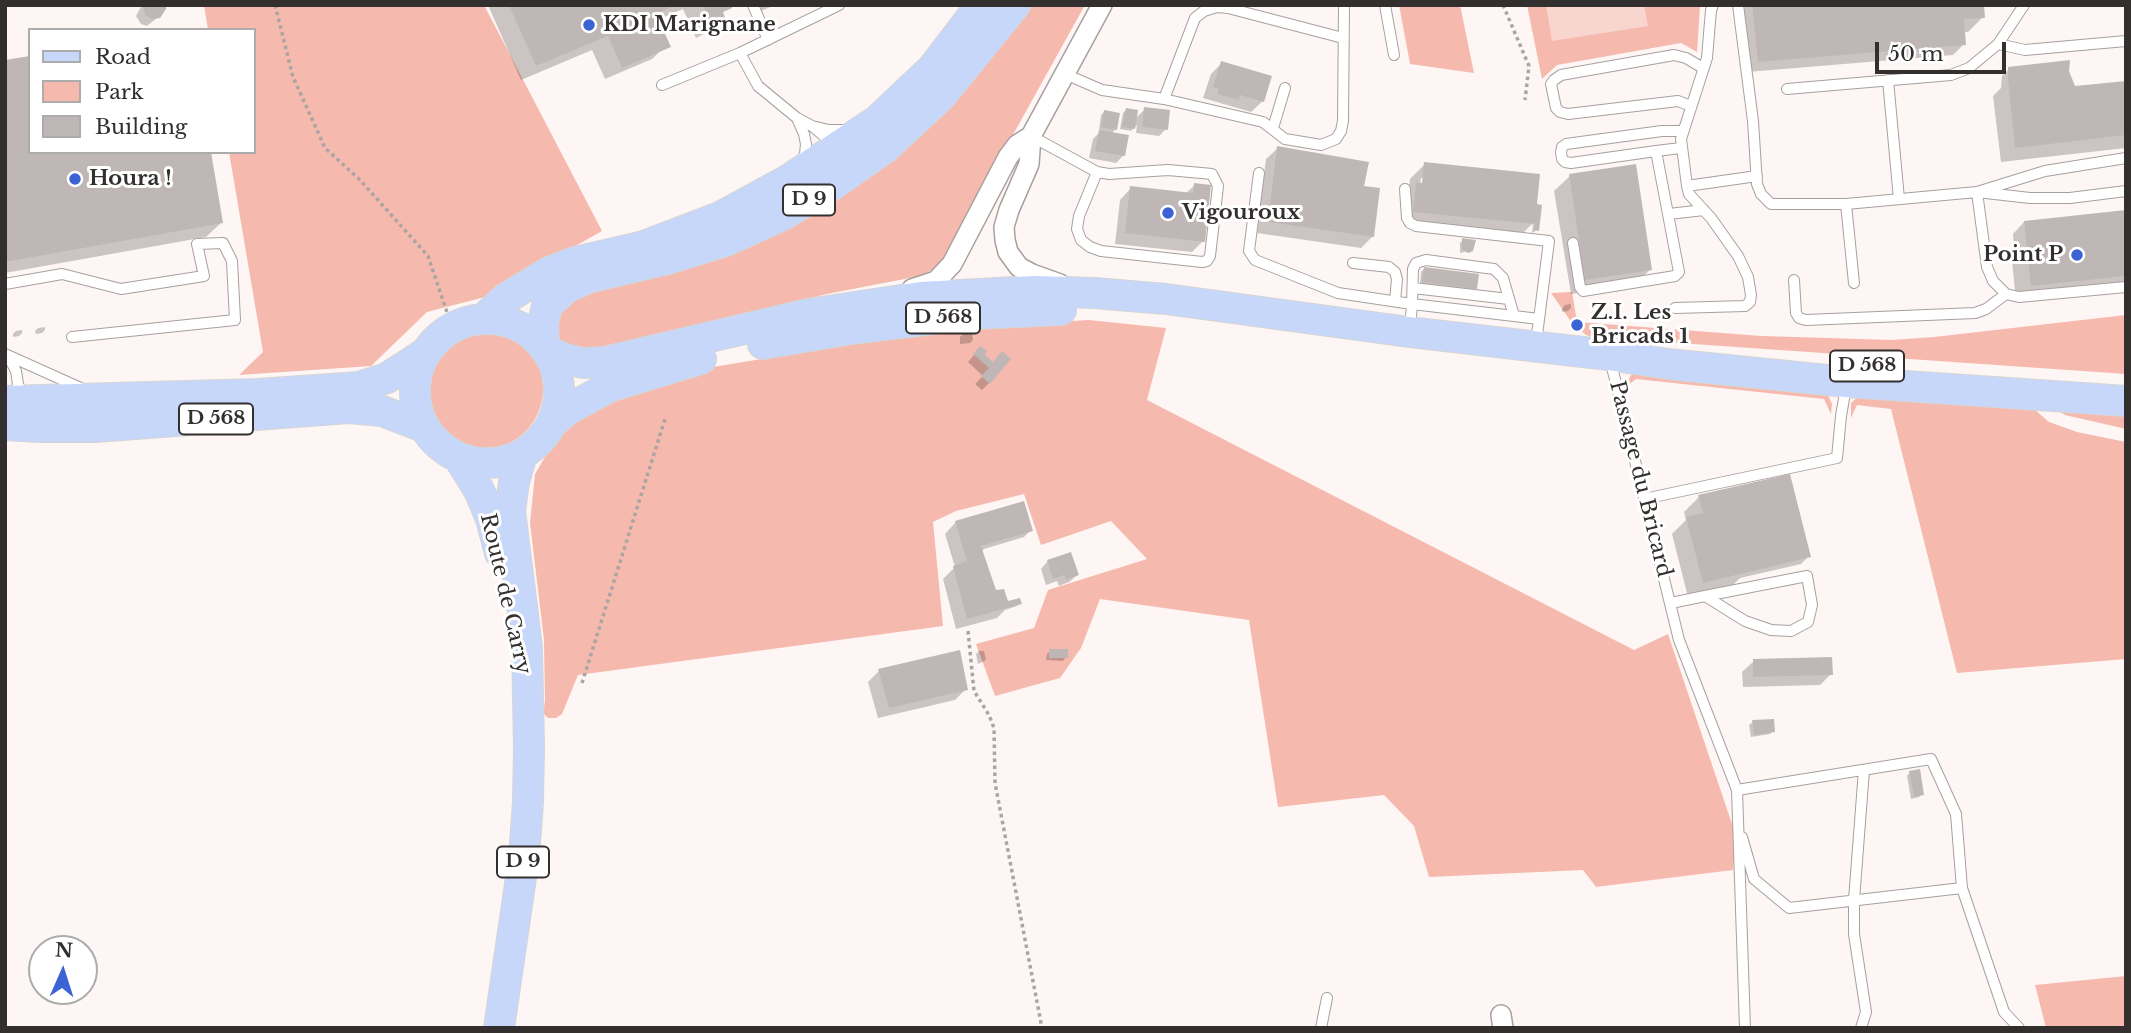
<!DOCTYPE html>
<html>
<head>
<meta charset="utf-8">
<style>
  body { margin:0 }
  #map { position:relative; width:2131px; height:1033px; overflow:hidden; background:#fef6f4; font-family:"Libre Baskerville",serif }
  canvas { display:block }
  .frame { position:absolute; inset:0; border:7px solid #332f2f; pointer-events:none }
  .legend { position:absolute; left:28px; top:28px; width:228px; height:126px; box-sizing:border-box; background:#fff; border:2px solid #adacac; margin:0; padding:9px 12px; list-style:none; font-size:21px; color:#332f2f }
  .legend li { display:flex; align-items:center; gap:14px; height:35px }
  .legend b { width:35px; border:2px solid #adacac }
  .north { position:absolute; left:28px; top:935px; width:70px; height:70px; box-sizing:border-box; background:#fff; border:2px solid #adacac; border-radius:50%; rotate:3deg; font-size:19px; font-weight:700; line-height:28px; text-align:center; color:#332f2f }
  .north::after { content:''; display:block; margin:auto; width:24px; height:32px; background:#3b63d4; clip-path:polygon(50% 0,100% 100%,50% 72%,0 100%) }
  .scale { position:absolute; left:1875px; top:42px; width:131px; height:32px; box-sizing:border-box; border:4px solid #332f2f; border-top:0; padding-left:9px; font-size:21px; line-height:24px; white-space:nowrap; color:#332f2f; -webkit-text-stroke:5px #fff; paint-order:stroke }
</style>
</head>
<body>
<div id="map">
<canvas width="2131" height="1033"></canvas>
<div class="frame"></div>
<ul class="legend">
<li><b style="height:9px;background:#c7d7fa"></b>Road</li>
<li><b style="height:19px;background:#f6b9ae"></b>Park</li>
<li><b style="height:19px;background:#bfb7b6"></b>Building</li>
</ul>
<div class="north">N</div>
<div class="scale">50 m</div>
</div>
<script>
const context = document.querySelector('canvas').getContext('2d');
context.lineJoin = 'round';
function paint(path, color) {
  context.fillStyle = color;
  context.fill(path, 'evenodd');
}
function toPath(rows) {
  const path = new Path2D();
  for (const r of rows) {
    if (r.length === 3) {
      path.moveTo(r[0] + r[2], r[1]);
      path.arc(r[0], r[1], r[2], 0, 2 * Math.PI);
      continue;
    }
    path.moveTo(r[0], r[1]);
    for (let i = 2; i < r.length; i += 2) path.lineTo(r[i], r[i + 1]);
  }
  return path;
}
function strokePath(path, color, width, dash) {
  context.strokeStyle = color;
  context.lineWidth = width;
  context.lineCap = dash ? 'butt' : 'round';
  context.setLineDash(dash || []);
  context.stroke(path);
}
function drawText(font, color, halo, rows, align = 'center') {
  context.font = font + ' "Libre Baskerville",serif';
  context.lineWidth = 6;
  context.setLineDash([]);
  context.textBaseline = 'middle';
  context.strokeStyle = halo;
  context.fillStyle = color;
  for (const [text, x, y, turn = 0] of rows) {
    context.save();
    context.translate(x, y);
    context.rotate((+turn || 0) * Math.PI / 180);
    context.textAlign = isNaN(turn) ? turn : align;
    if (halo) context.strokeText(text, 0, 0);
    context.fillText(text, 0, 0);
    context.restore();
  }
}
const green = toPath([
  [204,5,484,5,602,231,485,297,427,312,371,366,239,375,263,352,229,152,254,152,254,30,208,30],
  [1027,5,1085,5,944,259,934,269,920,276,827,294,600,350,585,352,559,340,553,329,553,316,572,295,665,271],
  [1399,5,1460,5,1474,73,1410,64],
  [1527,5,1700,5,1697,52,1681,43,1557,65,1542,79],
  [1572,292,1577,322,1762,336,1892,340,1934,337,2126,315,2126,374,1592,337,1586,335,1572,323,1551,293],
  [1089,320,1166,328,1147,400,1634,650,1668,634,1736,836,1733,870,1596,887,1583,870,1429,877,1414,826,1384,795,1278,807,1249,620,1100,599,1081,648,1060,678,995,696,976,644,1034,628,1048,590,1147,559,1111,521,1041,545,1024,494,956,511,933,522,943,626,578,675,562,714,556,718,548,718,543,713,545,701,544,640,530,523,535,474,559,433,607,398,683,372,948,328],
  [483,389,60],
  [1642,368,1819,389,1828,395,1832,404,1831,414,1824,399,1636,379,1624,388,1631,375],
  [1860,395,2034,409,2049,422,2077,432,2126,442,2126,659,1957,673,1891,409,1857,405,1851,418,1851,403],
  [2126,410,2126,429,2065,415,2059,411],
  [2126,976,2126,1028,2046,1028,2035,985]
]);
const water = toPath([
  [1546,5,1644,5,1648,26,1552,41]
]);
const shadow = toPath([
  [142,5,165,5,161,15,147,26,141,24,136,16],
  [488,5,729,5,730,7,721,13,723,17,708,32,696,38,683,9,657,20,668,44,652,59,605,79,592,50,521,80],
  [750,5,775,5,759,12],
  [1743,5,1982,5,1983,17,1968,32,1963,32,1964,44,1953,55,1747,72,1740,8],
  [5,62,30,152,222,222,206,237,5,273],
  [1222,63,1263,101,1251,112,1203,98,1211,74],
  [2009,69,2067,73,2074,88,2126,82,2126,148,2001,162,1993,96,2001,88,2002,76],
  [1145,109,1166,129,1159,136,1136,133,1137,125,1131,131,1120,129,1123,113,1126,110,1135,119],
  [1104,112,1116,129,1111,134,1124,155,1116,163,1089,158,1093,139,1101,131,1099,130,1101,115],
  [1278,148,1362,188,1372,237,1361,248,1257,233,1266,159],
  [1425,164,1535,206,1537,230,1532,233,1533,223,1518,238,1404,226,1410,179],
  [1421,178,1424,178,1416,210],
  [1570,176,1651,269,1635,284,1571,294,1554,191],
  [1195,185,1203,241,1192,252,1115,244,1120,200,1131,188,1185,194],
  [2126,211,2126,289,2016,301,2011,250,2014,246,2013,234,2024,222],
  [1463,240,1472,250,1460,253,1460,243],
  [1424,269,1475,288,1468,295,1420,284,1421,272],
  [1571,304,1571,308,1568,311,1562,312,1562,309,1565,305],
  [45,327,45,330,42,333,36,334,35,331,38,328],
  [22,330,22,333,19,336,13,337,13,334,16,331],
  [972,333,973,340,970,343,960,344,960,337,963,334],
  [980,348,982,355,992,364,989,383,982,390,975,384,983,376,968,362],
  [1699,497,1809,556,1801,564,1740,578,1732,586,1688,597,1672,534,1686,520,1684,512],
  [956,522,1031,530,1024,537,984,549,981,552,995,592,1007,605,1020,603,1017,606,1005,610,997,618,956,629,943,579,955,567,945,534],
  [1048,561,1077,575,1069,582,1059,586,1057,581,1046,585,1041,569],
  [979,651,984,651,986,660,978,664,976,654],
  [1050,651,1066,657,1063,661,1046,660,1047,654],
  [1754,661,1831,674,1820,685,1743,687,1742,672],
  [879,671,966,689,955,700,878,718,868,682],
  [1753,722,1773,731,1770,734,1751,737,1749,725],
  [1910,772,1922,794,1919,797,1911,799,1907,776]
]);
const building = toPath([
  [143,5,166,5,166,9,160,18,152,19,145,15],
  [509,5,676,5,656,14,671,47,622,68,608,36,536,66],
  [703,5,731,5,732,8,723,12,725,18,711,24],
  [1752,5,1984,5,1985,18,1964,19,1966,45,1758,62],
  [30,56,30,152,211,152,223,223,5,262,5,60],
  [2070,60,2069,71,2075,86,2126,81,2126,135,2015,148,2008,79,2008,67],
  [1221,61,1272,76,1264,102,1240,95,1239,100,1217,94,1219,89,1213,87],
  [1144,107,1170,110,1168,130,1142,127],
  [1126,108,1138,110,1135,129,1122,127],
  [1104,110,1120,113,1117,130,1101,127],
  [1099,130,1129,135,1125,156,1095,151],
  [1277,146,1369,162,1364,186,1380,188,1374,237,1268,222],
  [1424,162,1540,174,1537,204,1542,205,1539,231,1534,230,1535,224,1413,212,1416,182,1422,183],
  [1636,164,1652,270,1585,280,1569,174],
  [1194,183,1211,185,1205,242,1125,233,1130,186,1193,193],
  [2126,210,2126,276,2031,286,2024,221],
  [1462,238,1476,240,1473,251,1468,253,1462,249],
  [1424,267,1479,274,1477,289,1422,282],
  [980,346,987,351,985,355,993,362,1002,351,1011,359,990,384,981,376,989,368,973,354],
  [1790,474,1811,557,1703,583,1686,517,1703,513,1698,495],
  [1024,501,1033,531,981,546,996,590,1004,589,1008,601,1020,598,1022,604,967,619,953,566,967,561,955,521],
  [1071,552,1079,575,1066,580,1064,575,1053,579,1047,560],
  [1049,649,1068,649,1068,658,1049,658],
  [960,650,968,690,889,708,878,669],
  [1832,657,1833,675,1753,677,1753,659],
  [1774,719,1775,732,1754,735,1752,720],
  [1920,769,1924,795,1914,797,1909,771]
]);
const path = toPath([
  [275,5,293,77,325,148,360,180,428,256,452,327],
  [1503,5,1529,66,1525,100],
  [968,631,974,691,989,715,994,728,995,783,1042,1028],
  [582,683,665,419]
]);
const lane = toPath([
  [753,5,768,40],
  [1385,5,1394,55],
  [1713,5,1711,10,1707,58,1681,139,1687,186,1757,176],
  [1738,5,1753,121,1757,184,1761,194,1771,204,1846,204,1977,192,2045,171,2126,158],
  [2024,5,1998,44,2025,50,2126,41],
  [740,53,758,86,797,118],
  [1065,74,1102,90,1164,99,1263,122,1285,139,1321,145,1336,139,1341,131,1343,121,1344,5],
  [1888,80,1899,199],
  [662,85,740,53,839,5],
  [1787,89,1951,75,1969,68,1998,44],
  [1164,99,1195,18,1204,11,1217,7,1228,8,1343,38],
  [1691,106,1678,101,1568,114,1560,112,1556,108,1551,84,1554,80,1561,75,1674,55,1686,58,1703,68],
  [812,126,825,137,828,149],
  [1273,128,1285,88],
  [1031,136,1097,172,1079,216,1077,229,1081,240,1090,247,1101,251,1202,262,1207,261,1210,256,1218,186,1212,174,1168,170,1109,174,1097,172],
  [1656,151,1681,148],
  [801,162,805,154,806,144,804,134,797,118,812,126,829,130,848,130],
  [1259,173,1249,251,1255,260,1338,293,1412,304,1410,330],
  [1405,189,1407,218,1410,223,1416,226,1549,241,1536,343],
  [2126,191,2070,198,2030,198,1977,192,1987,267,1993,281,2006,294,2019,297,2126,287],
  [1846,204,1854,283],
  [1669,214,1704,210],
  [1573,243,1580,287,1583,291,1675,276,1679,272,1656,151,1571,163,1565,162,1562,159,1561,152,1562,147,1566,144,1662,131,1683,131],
  [1353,263,1389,267,1395,272,1397,279,1395,301],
  [1794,280,1796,313,1799,318,1806,320,1975,313,1986,309,2006,294],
  [5,284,62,274,121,289,204,276,197,244,223,243,232,261,235,320,72,337],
  [1413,288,1509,299],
  [1675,308,1745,306,1750,302,1751,295,1748,277,1738,256,1711,218,1689,194,1687,186],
  [1514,316,1412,304,1413,269,1416,263,1426,260,1494,269,1503,278,1514,316,1539,319],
  [5,354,83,389],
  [8,356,16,371,18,384,23,397],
  [1610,359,1679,640,1737,790,1745,1028],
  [1644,499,1837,458,1841,416,1846,387],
  [1671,603,1705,596,1807,576,1812,605,1808,622,1791,631,1771,630,1745,621,1705,596],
  [1737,790,1931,759,1956,814,1962,888,1789,908,1754,879,1742,837],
  [1962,888,2004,1012,2019,1028],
  [1321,1028,1327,998],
  [1861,1028,1866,1012,1854,934,1854,900,1864,770]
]);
const street = toPath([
  [1031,136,1029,164,1009,210,1004,227,1005,240,1008,252,1019,267,1032,274,1060,284],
  [912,289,936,281,952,264,1008,157,1017,145,1031,136,1102,5],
  [1501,1015,1503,1028]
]);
const primary = toPath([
  [484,318,505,299,549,272,575,262,644,246,720,217,788,180,878,120,932,69,981,5],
  [487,391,72],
  [763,344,851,329,974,314,1061,310],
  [544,345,543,323,547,306,566,288,588,278,668,259,726,241,783,215,831,186,885,148,941,96,1015,5],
  [548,351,565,359,583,363,604,362,808,314,921,297,1035,291,1094,293,1166,299,1409,332,1609,355,1668,364,1847,382,2126,401],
  [5,401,258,394,359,387,387,378,424,354],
  [552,423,567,410,609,387,701,359],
  [5,425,39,427,95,427,349,408,382,411,424,427],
  [459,458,479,490,491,519,500,553],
  [499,1028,524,857,528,802,529,748,527,647,510,511,514,482,522,454]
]);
const markers = [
  [589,25,7,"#3b63d4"],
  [75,179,7,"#3b63d4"],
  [1168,213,7,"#3b63d4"],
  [2077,255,7,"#3b63d4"],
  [1577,325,7,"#3b63d4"]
];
const shields = [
  [809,200,52],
  [943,318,74],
  [1867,366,74],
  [216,419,74],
  [523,862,52]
];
const shieldNames = [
  ["D 9",809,200],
  ["D 568",943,318],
  ["D 568",1867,366],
  ["D 568",216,419],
  ["D 9",523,862]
];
const poiNames = [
  ["KDI Marignane",603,25],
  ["Houra !",89,179],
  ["Vigouroux",1182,213],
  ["Point P",2063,255,"right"],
  ["Z.I. Les",1591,313],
  ["Bricads 1",1591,337]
];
const streetNames = [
  ["Passage du Bricard",1640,479,76],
  ["Route de Carry",505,594,77]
];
paint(green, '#f6b9ae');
paint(water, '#f9d5cf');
paint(shadow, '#0003');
paint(building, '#bfb7b6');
strokePath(lane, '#a7a09e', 12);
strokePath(street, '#a7a09e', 22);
strokePath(primary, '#d6d5d5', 32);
strokePath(path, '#aaa4a3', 3.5, [3.5, 3.5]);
strokePath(lane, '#fff', 10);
strokePath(street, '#fff', 19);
strokePath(primary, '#c7d7fa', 30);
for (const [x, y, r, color] of markers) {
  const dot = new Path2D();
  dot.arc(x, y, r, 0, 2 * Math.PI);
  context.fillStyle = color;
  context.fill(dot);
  strokePath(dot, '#fff', 2.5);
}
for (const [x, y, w] of shields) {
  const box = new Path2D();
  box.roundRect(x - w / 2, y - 15.5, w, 31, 5);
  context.fillStyle = '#fff';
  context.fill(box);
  strokePath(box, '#332f2f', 2);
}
drawText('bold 19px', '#332f2f', null, shieldNames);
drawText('bold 21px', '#332f2f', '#fff', poiNames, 'left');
drawText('21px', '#332f2f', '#fff', streetNames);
</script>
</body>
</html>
